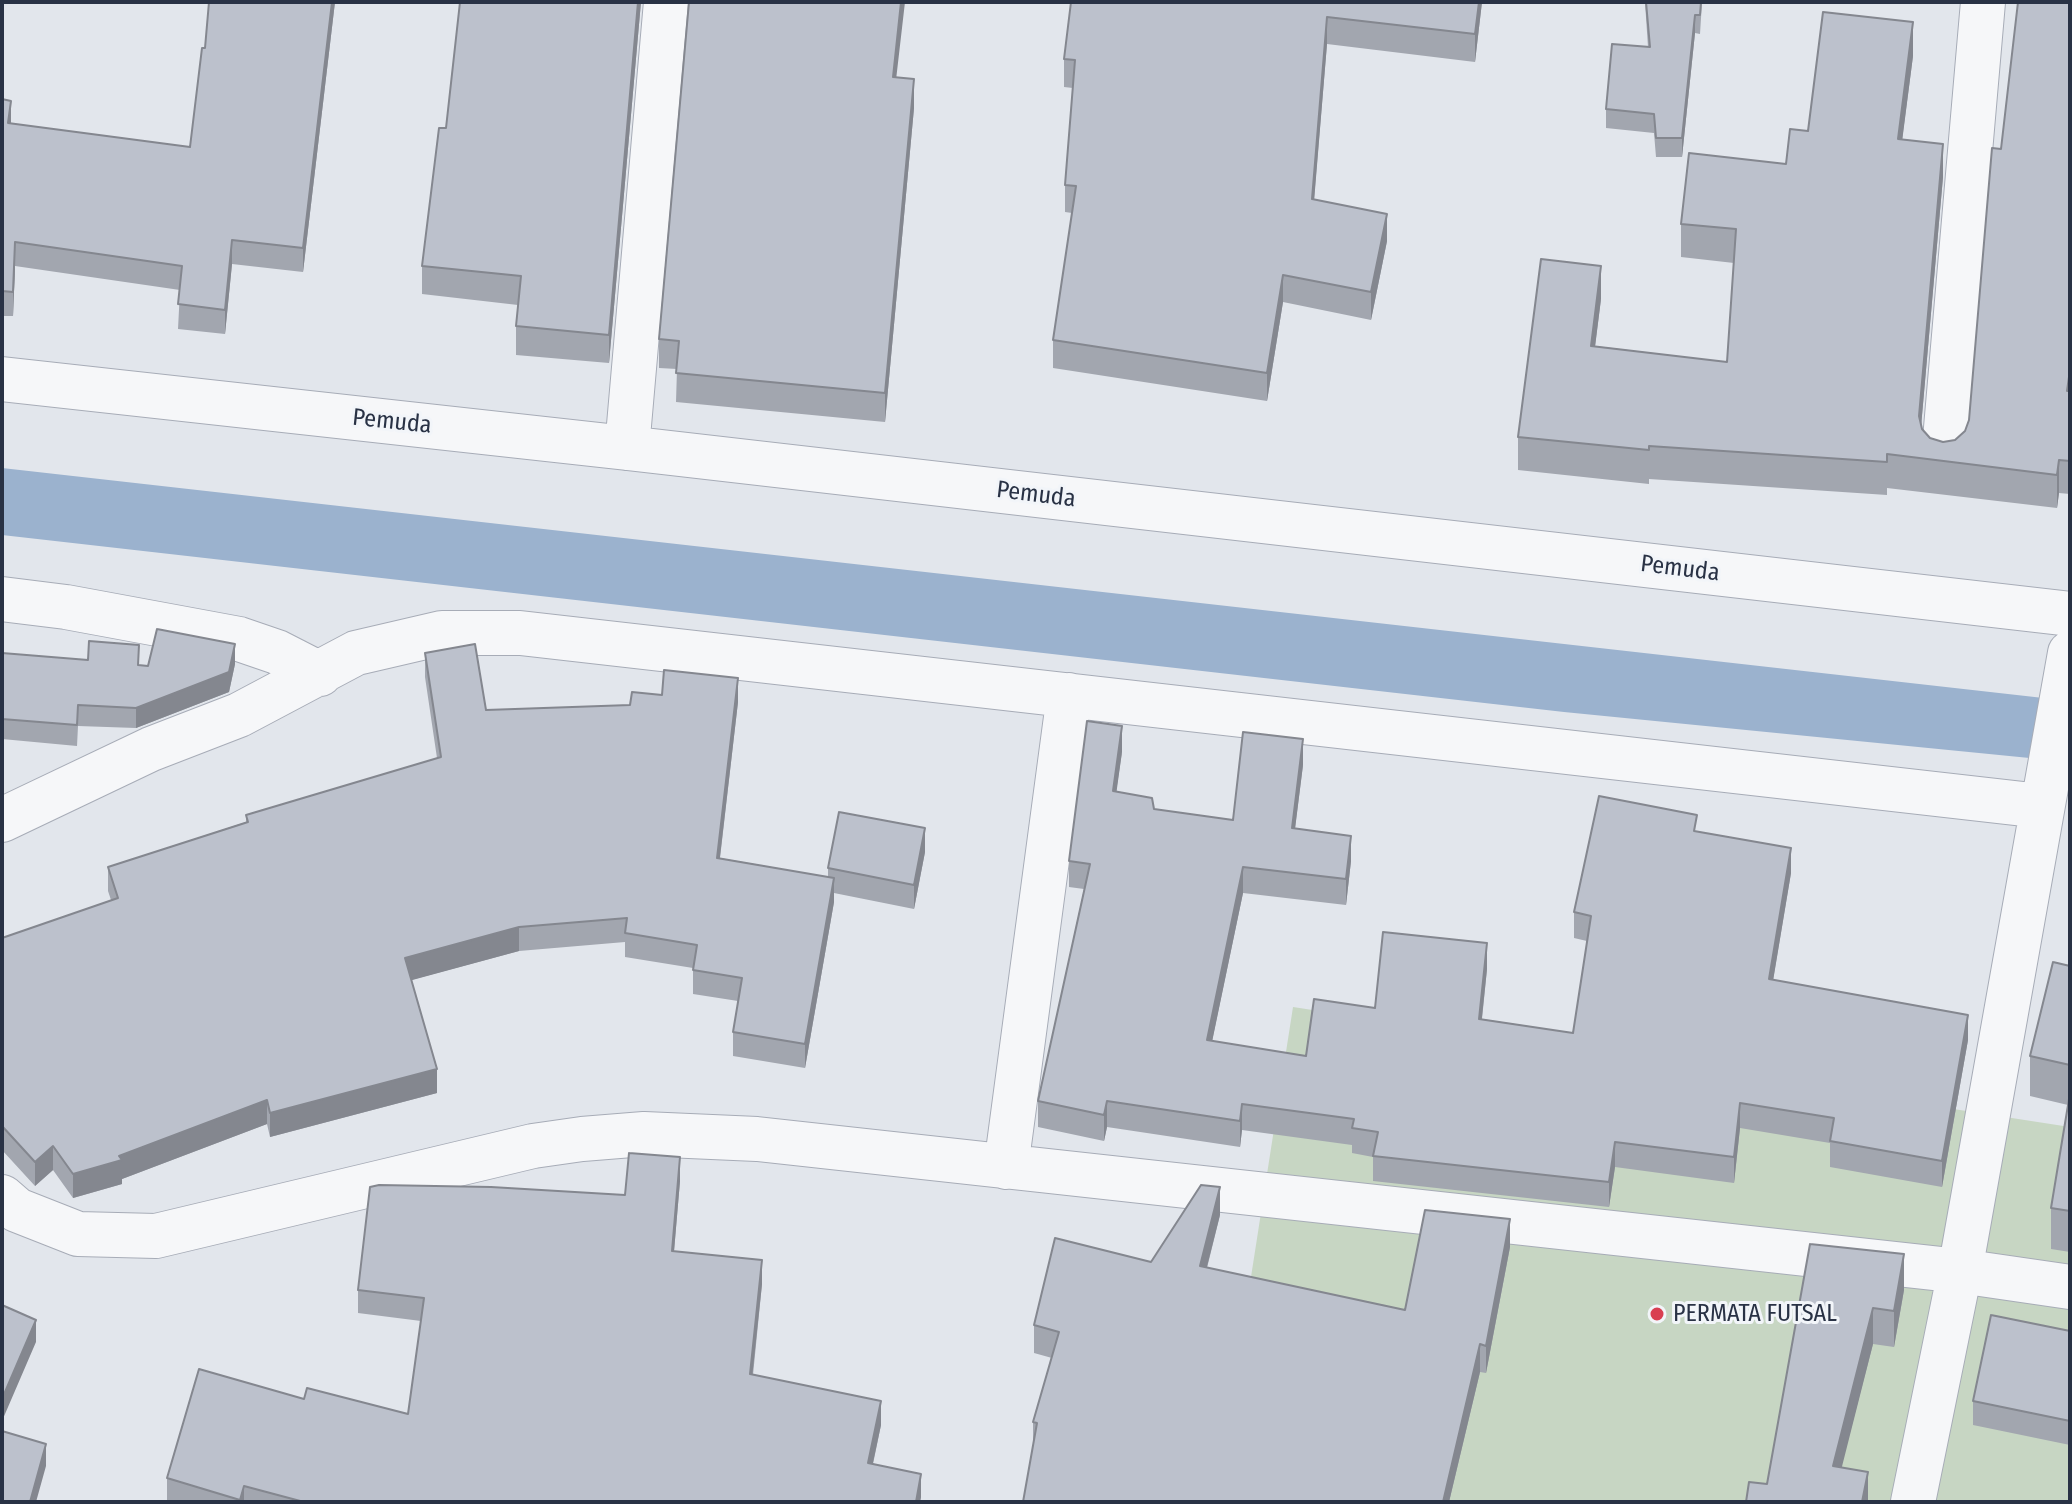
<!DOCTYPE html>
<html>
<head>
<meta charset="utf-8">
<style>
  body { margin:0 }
  #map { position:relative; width:2072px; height:1504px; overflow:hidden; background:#e2e6ec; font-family:"Fira Sans Condensed",sans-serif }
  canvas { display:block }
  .frame { position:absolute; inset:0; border:4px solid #293245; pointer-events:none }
</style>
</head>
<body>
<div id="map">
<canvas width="2072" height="1504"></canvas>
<div class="frame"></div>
</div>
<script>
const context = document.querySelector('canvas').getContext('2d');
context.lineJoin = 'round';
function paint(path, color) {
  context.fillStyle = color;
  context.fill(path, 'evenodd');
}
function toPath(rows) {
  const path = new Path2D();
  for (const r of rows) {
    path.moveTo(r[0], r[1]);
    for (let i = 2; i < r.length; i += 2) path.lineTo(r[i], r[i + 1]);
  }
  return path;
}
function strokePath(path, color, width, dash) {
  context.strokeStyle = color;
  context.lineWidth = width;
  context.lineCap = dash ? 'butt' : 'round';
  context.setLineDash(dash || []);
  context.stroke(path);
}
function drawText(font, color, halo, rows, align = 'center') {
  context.font = font + ' "Fira Sans Condensed",sans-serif';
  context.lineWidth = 6;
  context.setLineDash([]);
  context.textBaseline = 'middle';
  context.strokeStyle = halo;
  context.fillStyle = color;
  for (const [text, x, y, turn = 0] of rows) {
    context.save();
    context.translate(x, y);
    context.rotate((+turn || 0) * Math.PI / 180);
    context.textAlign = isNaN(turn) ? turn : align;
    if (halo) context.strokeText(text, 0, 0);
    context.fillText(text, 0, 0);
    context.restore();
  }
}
const green = toPath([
  [1293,1007,2070,1127,2070,1502,1216,1502]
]);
const water = toPath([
  [2,468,2070,701,2070,762,1564,712,2,535]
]);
const minor = toPath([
  [2,379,627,448,2070,614],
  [627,448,666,2],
  [1944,451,1983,2],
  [2,599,66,607,239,639,277,652,320,674],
  [2,820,151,749,239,715,356,653,442,633,520,633,2041,806],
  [1006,1167,1069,695],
  [2,1197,17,1210,78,1234,156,1236,533,1146,582,1139,644,1134,757,1139,1960,1271,2070,1287],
  [1913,1502,1960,1271,2070,653]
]);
const wall = toPath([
  [209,2,335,2,303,272,232,264,225,334,178,329,180,290,15,266,13,316,2,316,2,99,11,124,190,147,205,48],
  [641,2,609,363,516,355,516,326,518,305,422,294,422,266,446,128],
  [1071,2,1482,2,1475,62,1327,44,1314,199,1387,241,1371,320,1283,302,1267,401,1053,368,1053,340,1072,213,1065,212,1065,185,1073,88,1064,87,1064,59],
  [1645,2,1702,2,1700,34,1695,33,1682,157,1656,157,1654,133,1606,128,1606,109,1648,47],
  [2070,2,2070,494,2059,493,2057,508,1887,488,1887,495,1649,479,1649,484,1518,470,1518,437,1601,299,1595,346,1727,362,1734,263,1681,257,1681,224,1786,164,1808,131,1913,56,1902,140,1943,177,1921,426,1922,429,1930,438,1943,442,1955,440,1965,431,1969,420,2001,149],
  [896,77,914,108,885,422,676,402,677,369,659,368,659,339],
  [2,653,148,666,235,664,229,692,136,728,78,726,77,746,2,739],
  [425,653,486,710,738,702,720,858,828,877,828,868,925,852,914,909,834,893,834,902,805,1068,733,1056,733,1032,738,1001,693,994,693,968,625,957,625,942,519,951,411,980,437,1093,270,1137,267,1124,122,1179,122,1184,73,1198,53,1170,35,1186,2,1150,2,938,111,900,108,891,108,867,246,822,246,815,437,758,425,677],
  [1122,752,1116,792,1154,809,1233,820,1303,765,1295,828,1351,861,1346,905,1243,893,1212,1041,1306,1056,1375,1008,1487,969,1482,1019,1573,1033,1587,941,1574,938,1574,912,1697,831,1791,873,1773,980,1968,1040,1942,1187,1830,1167,1830,1143,1740,1128,1734,1183,1615,1167,1609,1207,1373,1181,1373,1157,1352,1153,1352,1145,1242,1130,1240,1147,1107,1127,1104,1141,1038,1127,1038,1101,1084,889,1069,887,1069,861],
  [2070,966,2070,1252,2051,1249,2051,1208,2068,1105,2030,1096,2030,1056],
  [680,1181,674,1251,762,1284,753,1375,881,1425,873,1464,921,1497,920,1502,167,1502,167,1478,304,1399,408,1414,421,1321,358,1313,358,1290,625,1195],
  [1220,1215,1207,1268,1405,1310,1510,1247,1486,1373,1480,1372,1449,1502,1023,1502,1033,1447,1033,1422,1052,1358,1034,1353,1034,1325,1151,1262],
  [1810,1244,1904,1290,1894,1347,1873,1344,1841,1467,1868,1502,1767,1484],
  [2070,1331,2070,1445,1973,1425,1973,1401]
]);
const shadedWall = toPath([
  [332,2,335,2,303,272,303,248],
  [638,2,641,2,609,363,609,335],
  [901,2,905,2,893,106,893,77],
  [1479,2,1482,2,1475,62,1475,34],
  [1695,15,1695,33,1682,157,1682,138],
  [1327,17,1327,44,1312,226,1312,199],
  [1913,22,1913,56,1898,173,1898,139],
  [914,79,914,108,885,422,885,393],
  [11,101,11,125,8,123],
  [1943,144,1943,177,1919,450,1919,416],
  [1387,214,1387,241,1371,320,1371,292],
  [232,240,232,264,225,334,225,310],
  [15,242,15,266,13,316,13,292],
  [1601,266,1601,299,1591,379,1591,346],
  [1283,275,1283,302,1267,401,1267,373],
  [2059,460,2059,493,2057,508,2057,475],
  [235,644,235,664,229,692,136,728,136,708],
  [738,678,738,702,717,882,717,858],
  [1122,726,1122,752,1113,817,1113,791],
  [1303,739,1303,765,1292,853,1292,828],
  [925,828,925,852,914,909,914,885],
  [1351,836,1351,861,1346,905,1346,879],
  [1791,848,1791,873,1769,1005,1769,979],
  [1243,867,1243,893,1207,1066,1207,1040],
  [834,878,834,902,805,1068,805,1044],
  [519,927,519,951,405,982,405,958],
  [1487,943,1487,969,1479,1045,1479,1019],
  [1968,1015,1968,1040,1942,1187,1942,1161],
  [437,1069,437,1093,270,1137,270,1113],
  [267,1100,267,1124,122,1179,122,1184,73,1198,73,1174],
  [1107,1101,1107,1127,1104,1141,1104,1115],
  [1740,1103,1740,1128,1734,1183,1734,1157],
  [1242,1104,1242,1130,1240,1147,1240,1121],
  [1615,1142,1615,1167,1609,1207,1609,1182],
  [53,1146,53,1170,35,1186,35,1162],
  [680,1157,680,1181,672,1275,672,1251],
  [1220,1187,1220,1215,1200,1294,1200,1266],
  [1510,1219,1510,1247,1486,1373,1486,1346],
  [1904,1254,1904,1290,1894,1347,1894,1311],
  [762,1260,762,1284,750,1397,750,1374],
  [1873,1308,1873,1344,1833,1502,1833,1466],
  [36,1320,36,1342,2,1421,2,1399],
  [1480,1344,1480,1372,1449,1502,1443,1502],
  [881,1401,881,1425,868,1486,868,1463],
  [46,1444,46,1466,36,1502,30,1502],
  [1868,1472,1868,1502,1862,1502],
  [921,1474,921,1497,920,1502,916,1502],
  [244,1486,244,1502,240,1502,240,1500]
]);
const building = toPath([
  [209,2,332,2,303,248,232,240,225,310,178,304,182,266,15,242,13,292,2,291,2,99,11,101,8,123,190,147,202,48,205,48,209,2],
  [460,2,638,2,609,335,516,326,521,276,422,266,439,128,446,128,460,2],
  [689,2,901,2,893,77,914,79,885,393,676,373,679,341,659,339,689,2],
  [1071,2,1479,2,1475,34,1327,17,1312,199,1387,214,1371,292,1283,275,1267,373,1053,340,1076,186,1065,185,1075,60,1064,59,1071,2],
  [1646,2,1701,2,1700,15,1695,15,1682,138,1656,138,1654,114,1606,109,1612,44,1650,47,1646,2],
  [2018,2,2070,2,2070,370,2067,391,2070,391,2070,461,2059,460,2057,475,1887,454,1887,462,1649,446,1649,450,1518,437,1541,259,1601,266,1591,346,1727,362,1736,229,1681,224,1689,153,1786,164,1790,129,1808,131,1823,12,1913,22,1898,139,1943,144,1919,416,1922,429,1930,438,1943,442,1955,440,1965,431,1969,420,1992,148,2001,149,2018,2],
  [157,629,235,644,229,672,136,708,78,705,77,725,2,719,2,653,88,660,89,641,139,645,138,665,148,666,157,629],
  [475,644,486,710,630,705,632,692,662,695,664,670,738,678,717,858,834,878,805,1044,733,1032,742,978,693,970,697,945,625,933,627,918,519,927,405,958,437,1069,270,1113,267,1100,119,1156,122,1160,73,1174,53,1146,35,1162,2,1126,2,938,118,898,108,867,248,822,246,815,441,757,425,653,475,644],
  [1087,721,1122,726,1113,791,1152,798,1154,809,1233,820,1243,732,1303,739,1292,828,1351,836,1346,879,1243,867,1207,1040,1306,1056,1314,999,1375,1008,1383,932,1487,943,1479,1019,1573,1033,1591,916,1574,912,1599,796,1697,815,1694,831,1791,848,1769,979,1968,1015,1942,1161,1830,1141,1834,1118,1740,1103,1734,1157,1615,1142,1609,1182,1373,1156,1378,1132,1352,1128,1354,1119,1242,1104,1240,1121,1107,1101,1104,1115,1038,1101,1090,864,1069,861,1087,721],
  [839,812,925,828,914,885,828,868,839,812],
  [2053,962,2070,966,2070,1065,2030,1056,2053,962],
  [2070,1093,2070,1211,2051,1208,2070,1093],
  [629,1153,680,1157,672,1251,762,1260,750,1374,881,1401,868,1463,921,1474,916,1502,304,1502,244,1486,240,1500,167,1478,199,1369,304,1399,307,1388,408,1414,424,1298,358,1290,370,1187,379,1185,491,1187,625,1195,629,1153],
  [1201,1185,1220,1187,1200,1266,1405,1310,1425,1210,1510,1219,1486,1346,1480,1344,1443,1502,1023,1502,1037,1423,1033,1422,1059,1332,1034,1325,1055,1238,1151,1262,1201,1185],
  [1810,1244,1904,1254,1894,1311,1873,1308,1833,1466,1868,1472,1862,1502,1746,1502,1749,1482,1767,1484,1810,1244],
  [2,1305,36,1320,2,1399,2,1305],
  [1991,1315,2070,1331,2070,1421,1973,1401,1991,1315],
  [2,1431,46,1444,30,1502,2,1502,2,1431]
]);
const markers = [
  [1657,1314,8,"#d93f51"]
];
const streetNames = [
  ["Pemuda",392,422,6],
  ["Pemuda",1036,495,7],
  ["Pemuda",1680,569,7]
];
const poiNames = [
  ["PERMATA FUTSAL",1673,1314]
];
paint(green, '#c7d6c3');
paint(water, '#9bb2ce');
strokePath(minor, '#a7acb7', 46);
strokePath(minor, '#f6f7f9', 44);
paint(wall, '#a2a6af');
paint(shadedWall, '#84878f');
paint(building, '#bcc1cc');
strokePath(building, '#84878f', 2);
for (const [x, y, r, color] of markers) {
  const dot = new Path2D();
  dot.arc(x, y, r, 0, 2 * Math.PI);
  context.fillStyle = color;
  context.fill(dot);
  strokePath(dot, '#f2f5f9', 3);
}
drawText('24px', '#293245', '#f2f5f9', streetNames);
drawText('24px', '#293245', '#f2f5f9', poiNames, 'left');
</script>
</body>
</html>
